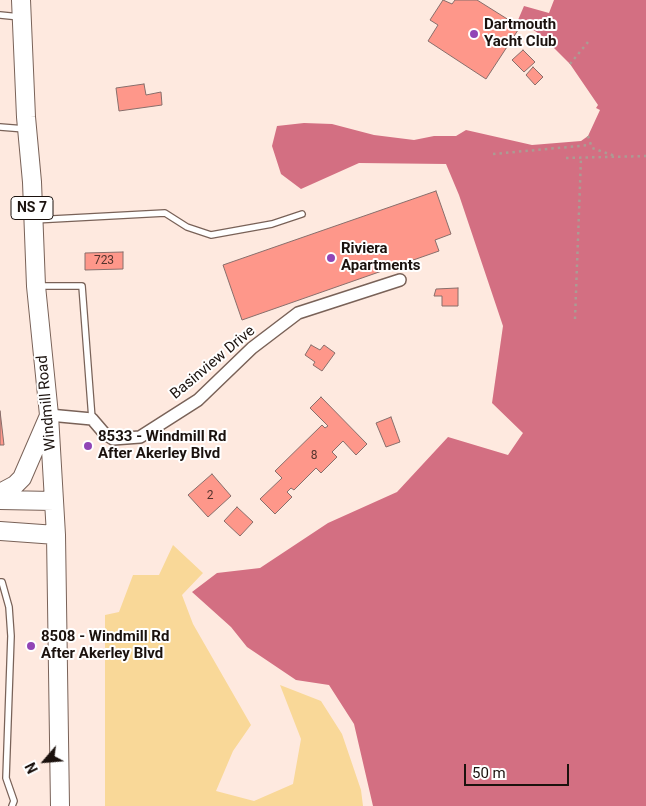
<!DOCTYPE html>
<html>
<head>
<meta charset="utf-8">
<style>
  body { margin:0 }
  #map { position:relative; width:646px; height:806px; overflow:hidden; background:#fee9df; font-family:Roboto,sans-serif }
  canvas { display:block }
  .north { position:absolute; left:20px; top:736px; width:50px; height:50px; -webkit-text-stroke:4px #fff; paint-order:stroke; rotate:243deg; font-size:14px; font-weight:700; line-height:20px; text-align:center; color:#1b120e }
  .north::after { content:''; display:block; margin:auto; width:18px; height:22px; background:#1b120e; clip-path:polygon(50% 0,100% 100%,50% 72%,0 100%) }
  .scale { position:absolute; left:464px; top:764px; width:105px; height:22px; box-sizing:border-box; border:2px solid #1b120e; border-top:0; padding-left:6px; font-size:15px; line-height:18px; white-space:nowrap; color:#1b120e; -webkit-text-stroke:4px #fff; paint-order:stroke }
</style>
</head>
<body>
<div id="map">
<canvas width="646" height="806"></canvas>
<div class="north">N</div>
<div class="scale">50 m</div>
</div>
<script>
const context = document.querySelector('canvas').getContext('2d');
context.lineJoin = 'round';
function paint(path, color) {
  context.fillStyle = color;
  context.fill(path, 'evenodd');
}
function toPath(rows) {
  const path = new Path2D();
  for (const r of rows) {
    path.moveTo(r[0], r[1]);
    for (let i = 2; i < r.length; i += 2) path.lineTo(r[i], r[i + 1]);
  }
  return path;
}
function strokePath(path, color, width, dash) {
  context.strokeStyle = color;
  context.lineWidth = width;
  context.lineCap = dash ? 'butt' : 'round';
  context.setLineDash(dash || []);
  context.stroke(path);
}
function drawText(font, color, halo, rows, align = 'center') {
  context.font = font + ' Roboto,sans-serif';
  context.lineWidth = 4;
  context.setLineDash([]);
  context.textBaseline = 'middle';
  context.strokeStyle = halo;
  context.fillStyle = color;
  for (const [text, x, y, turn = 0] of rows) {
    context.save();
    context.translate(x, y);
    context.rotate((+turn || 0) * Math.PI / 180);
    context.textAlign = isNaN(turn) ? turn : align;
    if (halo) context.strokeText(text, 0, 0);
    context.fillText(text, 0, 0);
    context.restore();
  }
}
const green = toPath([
  [173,545,203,573,182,595,193,624,251,725,233,751,216,791,254,801,293,784,301,739,280,685,321,701,342,734,361,790,363,806,105,806,105,615,119,612,133,575,159,575]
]);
const water = toPath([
  [554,0,646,0,646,806,373,806,354,724,329,685,296,680,247,647,231,627,192,592,217,573,260,568,328,523,397,492,448,437,508,455,523,433,492,403,503,326,459,195,446,164,359,163,301,189,281,174,272,146,277,126,304,123,332,124,374,135,414,140,434,136,456,136,466,130,532,145,581,141,588,136,600,110,596,108,598,105,570,64,541,35,518,20,524,6,549,13]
]);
const building = toPath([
  [443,0,452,4,455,0,477,0,520,27,486,79,428,41,438,25,430,20,443,0],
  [523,50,535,62,524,72,512,60,523,50],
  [533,67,543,77,535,85,526,75,533,67],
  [144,84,146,95,161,92,162,105,119,111,116,88,144,84],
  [436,191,451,234,435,240,439,251,242,320,223,265,436,191],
  [123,252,123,269,85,270,85,253,123,252],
  [458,288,458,306,442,306,442,296,434,296,436,289,458,288],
  [311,345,320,350,324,345,335,353,322,371,313,365,315,362,305,355,311,345],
  [321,397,367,444,356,455,343,441,332,452,337,457,321,473,316,468,294,490,291,488,287,492,292,497,275,514,260,499,282,478,275,471,322,425,325,428,328,426,310,408,321,397],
  [0,411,4,445,0,445,0,411],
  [391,417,400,442,386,447,376,423,391,417],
  [212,474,231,496,208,517,188,495,212,474],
  [237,507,253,522,240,536,224,521,237,507]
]);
const path = toPath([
  [570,64,588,42],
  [588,136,592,148,615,156],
  [493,154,590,145],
  [566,158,646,156],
  [575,319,581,158]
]);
const lane = toPath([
  [0,15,20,17],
  [0,127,25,129],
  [34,220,165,213,187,227,211,235,272,224,302,214],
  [38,286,82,286,92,419],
  [0,582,2,582,9,607,11,636,6,778,14,801,12,806]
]);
const street = toPath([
  [49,415,92,419,104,433,113,439,140,437,198,400,252,348,298,313,400,280]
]);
const primary = toPath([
  [21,0,26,117,32,182,36,286,49,415,56,535,60,806],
  [0,493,15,485,22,478,48,418],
  [0,500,54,501],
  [0,531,56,535]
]);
const markers = [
  [474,34,5,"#9145b6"],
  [331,258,5,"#9145b6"],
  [88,446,5,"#9145b6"],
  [31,646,5,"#9145b6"]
];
const numberNames = [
  ["723",104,261],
  ["8",314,456],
  ["2",210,496]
];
const shields = [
  [32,208,42]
];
const shieldNames = [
  ["NS 7",32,208]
];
const poiNames = [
  ["Dartmouth",484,25],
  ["Yacht Club",484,42],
  ["Riviera",341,249],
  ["Apartments",341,266],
  ["8533 - Windmill Rd",98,437],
  ["After Akerley Blvd",98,454],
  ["8508 - Windmill Rd",41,637],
  ["After Akerley Blvd",41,654]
];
const streetNames = [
  ["Basinview Drive",213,363,-40],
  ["Windmill Road",47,403,-95]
];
paint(green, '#f9d898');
paint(water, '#d36f82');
paint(building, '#fe978a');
strokePath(building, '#886e6b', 1);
strokePath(lane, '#796258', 8);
strokePath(street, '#796258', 14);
strokePath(primary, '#796258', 20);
strokePath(path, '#ac9b93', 2.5, [2.5, 4]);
strokePath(lane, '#fff', 5.5);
strokePath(street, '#fff', 11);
strokePath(primary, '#fff', 18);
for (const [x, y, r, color] of markers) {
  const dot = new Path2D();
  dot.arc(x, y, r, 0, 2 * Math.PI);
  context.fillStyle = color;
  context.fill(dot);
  strokePath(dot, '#fff', 2);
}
drawText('12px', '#54332d', null, numberNames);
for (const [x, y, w] of shields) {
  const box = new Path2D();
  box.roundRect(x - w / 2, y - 11.5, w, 23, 4);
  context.fillStyle = '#fff';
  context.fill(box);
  strokePath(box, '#1b120e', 1);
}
drawText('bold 14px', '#1b120e', null, shieldNames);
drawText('bold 15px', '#1b120e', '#fff', poiNames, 'left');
drawText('15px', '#1b120e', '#fff', streetNames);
</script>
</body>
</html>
